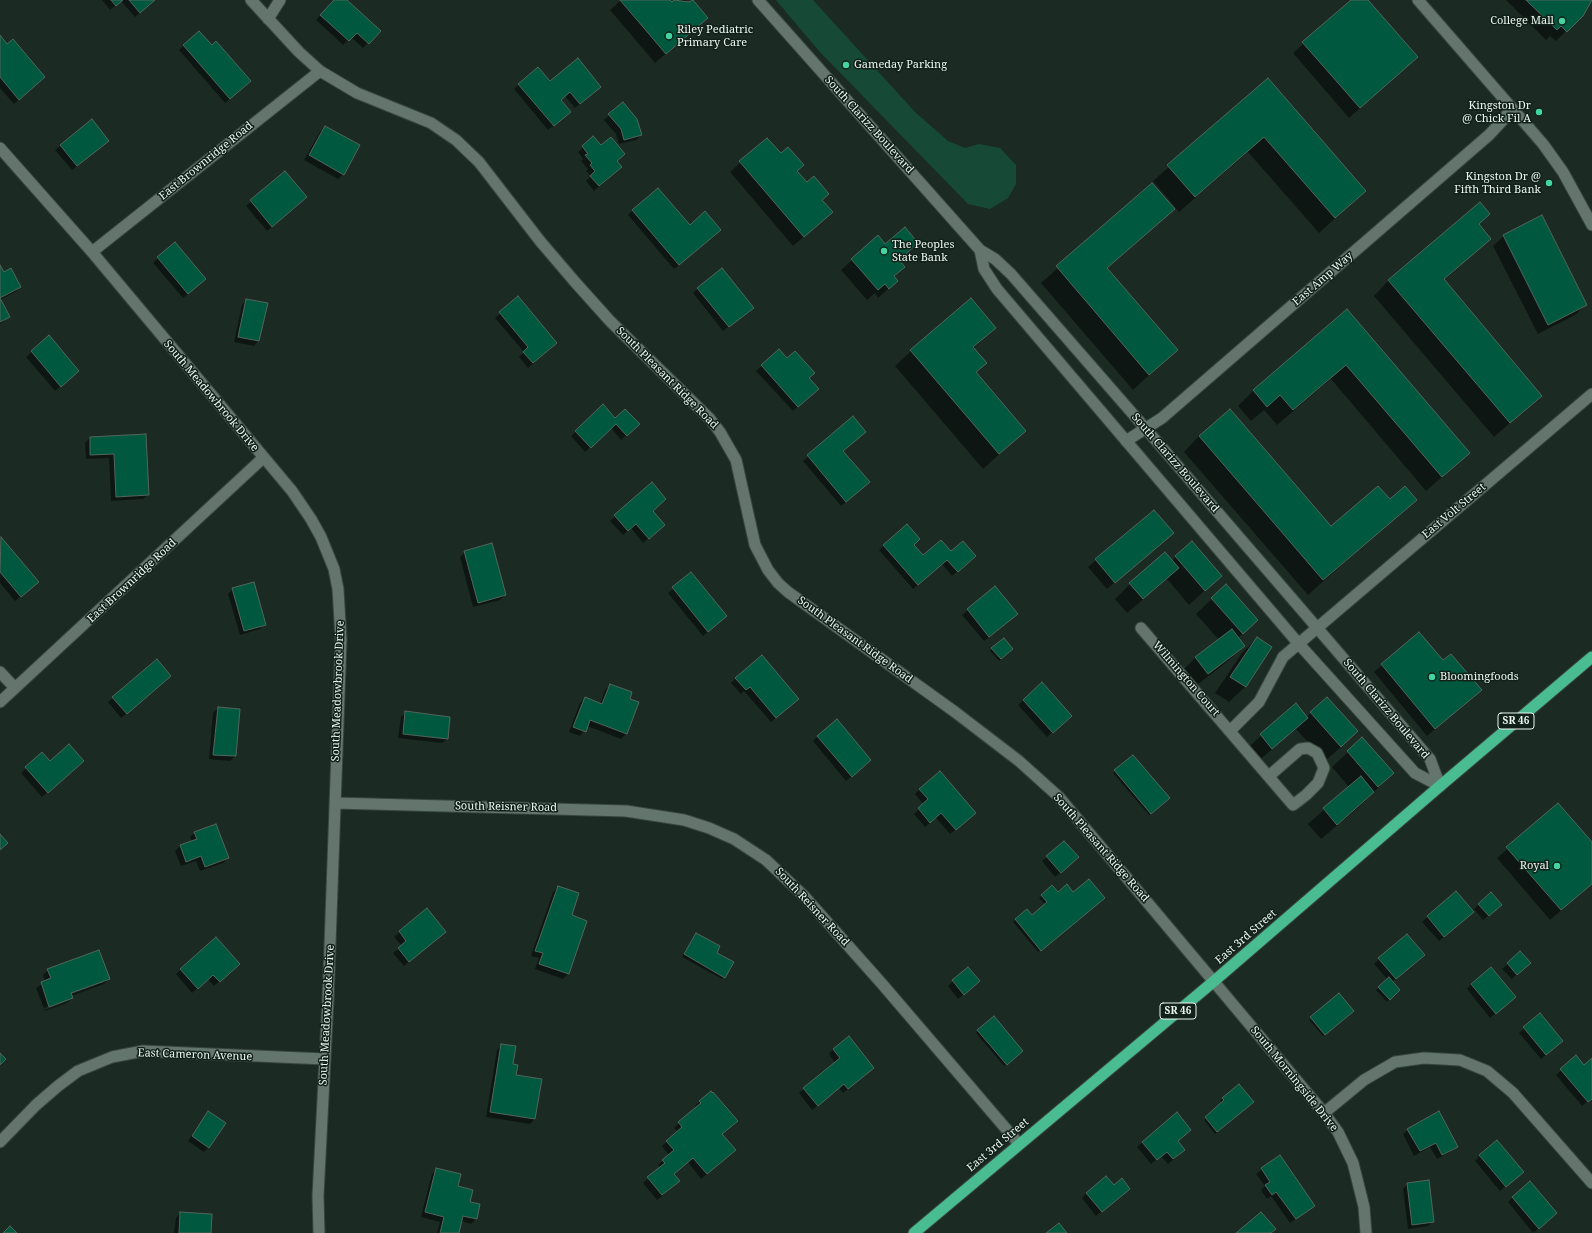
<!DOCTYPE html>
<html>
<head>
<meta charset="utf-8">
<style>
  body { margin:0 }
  canvas { display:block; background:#1b2a23 }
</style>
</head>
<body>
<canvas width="1592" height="1233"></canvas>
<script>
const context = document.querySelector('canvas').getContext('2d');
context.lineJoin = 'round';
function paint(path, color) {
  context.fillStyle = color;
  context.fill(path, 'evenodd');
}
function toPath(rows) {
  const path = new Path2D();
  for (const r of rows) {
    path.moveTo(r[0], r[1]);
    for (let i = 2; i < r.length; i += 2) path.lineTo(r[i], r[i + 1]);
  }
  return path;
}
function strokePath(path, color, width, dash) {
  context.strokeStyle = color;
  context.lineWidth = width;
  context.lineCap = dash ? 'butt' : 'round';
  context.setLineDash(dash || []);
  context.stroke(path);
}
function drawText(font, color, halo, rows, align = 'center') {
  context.font = font + ' "Noto Serif",serif';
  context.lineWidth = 3;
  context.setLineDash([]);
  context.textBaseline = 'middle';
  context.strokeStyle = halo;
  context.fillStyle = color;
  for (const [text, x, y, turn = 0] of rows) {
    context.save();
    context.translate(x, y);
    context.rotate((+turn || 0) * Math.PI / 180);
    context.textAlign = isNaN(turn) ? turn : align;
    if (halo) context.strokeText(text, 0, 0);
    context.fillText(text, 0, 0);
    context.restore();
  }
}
const green = toPath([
  [776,0,813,0,915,112,948,141,965,148,979,144,1000,148,1016,165,1016,184,1008,198,990,209,968,204,819,51]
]);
const shadow = toPath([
  [102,0,154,0,135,17,121,1,110,10],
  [335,0,346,0,379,31,363,48,351,37,343,45,316,20],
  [621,0,669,0,672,3,676,0,686,0,689,3,692,0,707,18,655,63,610,10],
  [1353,0,1367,0,1417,57,1349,118,1293,53],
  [1506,0,1591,0,1582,15,1556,41,1550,36,1546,40],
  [0,36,39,82,14,104,0,88],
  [184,45,245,86,225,103,179,50],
  [1267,80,1365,191,1319,233,1248,152,1179,212,1153,181],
  [550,83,595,92,575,108,565,96,560,100,565,117,548,130,514,89,519,84],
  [623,103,641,135,636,140,619,144,616,134,604,120],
  [91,121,103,145,72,170,55,150],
  [325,127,343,174,338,179,304,160,320,132],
  [593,138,616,161,616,172,594,191,586,181,591,176,586,171,588,169,581,161,583,159,578,152],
  [767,139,821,201,821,222,793,246,730,172],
  [285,172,301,202,267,231,246,206],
  [1152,184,1174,209,1106,269,1176,350,1133,390,1041,283],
  [633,210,689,226,715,235,674,269,628,215],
  [1489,214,1478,225,1490,239,1443,281,1541,396,1494,437,1374,296,1389,280],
  [1504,236,1585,305,1575,315,1538,334,1493,246],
  [878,237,885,245,917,243,898,260,904,267,893,277,897,281,878,298,875,293,867,300,841,270],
  [158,258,200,284,183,298,153,263],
  [0,267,3,273,20,287,15,292,0,300],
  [698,288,747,312,723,331,693,293],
  [518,298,551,348,528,368,519,357,524,352,495,318],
  [0,300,9,317,0,324],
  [247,300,266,304,258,341,254,346,234,342,242,305],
  [971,300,995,328,973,349,985,363,976,372,1025,431,983,469,895,366,911,351],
  [1347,311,1469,453,1426,491,1331,379,1277,425,1264,410,1251,421,1238,406,1253,391],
  [49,337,73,376,55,391,26,357],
  [779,350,808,378,812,394,793,411,756,371],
  [603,406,615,419,633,429,621,440,611,428,585,452,571,436],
  [853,418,842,451,863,487,841,506,803,461],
  [145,435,148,495,143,499,111,501,109,458,86,459,85,443,90,438],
  [1199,436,1331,527,1389,501,1415,499,1308,595,1184,452],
  [652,484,652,511,659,529,643,543,631,528,623,535,610,521],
  [1172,533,1107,589,1088,567,1096,560],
  [1,538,37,582,15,601,0,583],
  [884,545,913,546,922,557,951,553,970,561,952,576,942,564,913,589,879,550],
  [465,552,505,595,500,600,473,607,460,557],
  [1176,557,1221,576,1189,605,1167,579,1127,613,1115,599,1130,584,1172,561],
  [691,574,721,621,703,636,668,593],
  [1226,585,1257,620,1238,638,1244,646,1228,661,1192,689,1180,673,1195,658,1219,640,1196,614],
  [995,588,1012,619,984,641,962,615],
  [233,589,265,624,260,629,240,635,228,594],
  [1257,638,1271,647,1245,687,1229,702,1215,693,1242,653],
  [992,648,1010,651,999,661,990,651],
  [1443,662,1481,690,1427,736,1374,672,1382,665],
  [170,676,121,718,108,702,113,698],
  [736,678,793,704,771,722,744,691,741,694,731,683],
  [1042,684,1066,720,1047,737,1018,705],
  [610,685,629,699,638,703,626,734,621,739,587,726,580,736,569,732,580,703,585,698,600,704,605,690],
  [1327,699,1341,747,1325,761,1296,729,1256,763,1245,750,1296,705,1306,717],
  [218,708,239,709,235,756,230,761,209,759,213,713],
  [406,712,447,739,442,743,398,738,401,717],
  [818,736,865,765,846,781,813,741],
  [1362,739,1393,773,1358,808,1321,839,1308,824,1349,787,1332,767],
  [42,754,50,762,78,765,42,797,21,773],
  [1115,771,1166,800,1149,815,1113,773],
  [920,789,970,818,950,834,936,818,925,827,914,814,924,805,915,794],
  [1558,805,1592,843,1592,884,1550,920,1497,858],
  [195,833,228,858,223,863,200,871,196,861,181,866,175,851,180,846,192,842,190,837],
  [1047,857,1072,862,1055,877,1042,861],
  [1052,886,1058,893,1073,893,1101,900,1038,952,1013,922,1027,911,1032,917,1046,905,1039,898],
  [558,887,570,916,586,921,568,974,563,979,535,969,539,958,531,956,553,892],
  [1456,893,1468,917,1439,941,1422,922],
  [1491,893,1496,909,1483,920,1474,909],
  [426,910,439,937,404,966,393,953,402,946,394,937],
  [696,934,715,953,724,977,722,979,682,957],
  [1520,953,1524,968,1512,979,1502,969],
  [1379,959,1419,959,1392,982,1399,990,1387,1002,1376,990,1388,980,1374,964],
  [181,969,234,969,214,986,208,979,192,993,176,974],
  [967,969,973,986,958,999,948,986],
  [48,970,109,979,104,984,71,996,72,998,67,1003,45,1011,36,988,45,982,43,975],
  [104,980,104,982,67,996,66,994],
  [68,999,68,1001,45,1010,44,1008],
  [1471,984,1510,1001,1490,1018,1467,989],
  [1350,1013,1323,1036,1309,1020,1311,1018],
  [1540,1015,1557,1045,1541,1059,1519,1033],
  [978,1031,1020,1053,1004,1066,976,1033],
  [502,1045,515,1076,541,1080,535,1119,530,1124,486,1117,497,1050],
  [833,1049,868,1072,843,1093,839,1088,812,1110,799,1093,835,1063,829,1054],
  [1576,1057,1584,1066,1592,1060,1592,1098,1582,1106,1556,1075],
  [1239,1085,1251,1104,1215,1134,1204,1120,1222,1103,1220,1101,1222,1099],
  [700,1101,721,1134,730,1155,701,1179,688,1162,673,1174,674,1186,657,1200,643,1183,660,1168,658,1165,669,1155,662,1146,678,1132,674,1128,697,1108,695,1106],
  [208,1113,209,1147,204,1152,188,1141],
  [1177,1114,1179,1155,1168,1164,1161,1156,1151,1164,1137,1147],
  [1408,1130,1457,1146,1452,1151,1437,1159,1430,1147,1414,1156,1403,1134],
  [1279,1156,1314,1205,1290,1223,1271,1196,1267,1199,1261,1190,1265,1186,1256,1174],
  [1480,1156,1517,1176,1500,1191,1475,1161],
  [437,1169,457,1187,469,1202,479,1205,476,1219,471,1224,461,1221,458,1233,437,1233,440,1222,421,1217,432,1174],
  [1408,1184,1433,1221,1428,1226,1408,1229,1403,1189],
  [1113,1186,1124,1193,1096,1216,1082,1198,1086,1193],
  [1513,1197,1551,1218,1533,1233,1508,1202],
  [180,1213,210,1233,174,1233,176,1218]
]);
const building = toPath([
  [111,0,123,0,116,6,111,0],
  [129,0,155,0,140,13,129,0],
  [334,0,347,0,381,31,369,44,357,33,349,41,320,15,334,0],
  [620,0,670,0,672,2,674,0,689,2,693,0,708,18,666,54,620,0],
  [1351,0,1368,0,1418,57,1360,108,1302,42,1351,0],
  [1526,0,1592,0,1583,16,1567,32,1561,26,1557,30,1526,0],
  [199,31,212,45,216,41,251,81,230,99,183,45,199,31],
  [0,35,7,44,13,39,45,77,19,100,0,77,0,35],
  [578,58,601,87,580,104,570,92,561,100,571,112,554,126,518,84,538,67,550,81,578,58],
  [1268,78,1366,191,1335,218,1264,137,1195,197,1167,165,1268,78],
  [623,102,637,119,642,135,624,140,621,129,608,114,623,102],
  [92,119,109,141,77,166,60,145,92,119],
  [325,126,360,145,344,175,309,155,325,126],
  [593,136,601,145,611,137,625,154,617,161,622,167,599,186,590,176,595,171,590,165,592,163,585,155,588,154,582,146,593,136],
  [767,138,781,153,788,147,804,165,797,171,807,182,814,176,829,194,822,200,833,212,804,237,739,161,767,138],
  [285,171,307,197,272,227,250,200,285,171],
  [1152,183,1175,209,1107,268,1178,350,1149,375,1056,266,1152,183],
  [658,188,690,225,705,211,721,230,679,265,632,210,658,188],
  [1480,202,1490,214,1479,224,1491,239,1444,279,1542,396,1510,423,1388,280,1480,202],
  [1542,215,1587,305,1548,325,1503,235,1542,215],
  [905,227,918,243,899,260,905,267,894,276,898,281,889,289,885,284,878,290,851,259,878,235,885,244,905,227],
  [175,242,206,279,188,294,157,257,175,242],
  [0,265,4,272,11,268,21,287,0,298,10,317,0,322,0,265],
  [722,268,754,308,729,327,697,288,722,268],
  [518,296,557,343,533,363,523,352,528,347,499,312,518,296],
  [971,298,996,328,973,347,987,363,976,372,1026,431,999,454,910,350,971,298],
  [246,299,268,303,259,341,238,337,246,299],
  [1347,309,1470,453,1442,477,1346,365,1293,410,1280,395,1267,407,1253,390,1347,309],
  [49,335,79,371,61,387,31,351,49,335],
  [779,349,787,358,795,351,815,373,809,378,819,389,798,407,761,365,779,349],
  [603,404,615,418,625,409,640,424,627,436,616,424,591,448,575,431,603,404],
  [1230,409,1331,526,1378,486,1390,499,1405,486,1417,500,1323,580,1199,436,1230,409],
  [853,416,866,432,843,451,870,482,846,502,807,455,853,416],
  [146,434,149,495,116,497,114,454,90,455,90,437,146,434],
  [652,482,666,499,653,511,665,525,649,539,636,524,628,531,614,515,652,482],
  [1154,510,1174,533,1115,583,1095,559,1154,510],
  [907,524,920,539,914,545,923,555,941,540,951,551,963,541,976,556,958,572,947,560,918,585,883,545,907,524],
  [1,537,39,582,21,597,0,572,1,537],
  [1192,541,1222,576,1205,591,1175,556,1192,541],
  [492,543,506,595,478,603,464,551,492,543],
  [1165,552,1179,568,1143,599,1129,583,1165,552],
  [691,572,727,616,708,632,672,587,691,572],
  [254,582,266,625,244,631,232,588,254,582],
  [1226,584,1258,620,1243,634,1211,598,1226,584],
  [995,586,1018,614,989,637,967,609,995,586],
  [1232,629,1245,646,1208,674,1195,657,1232,629],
  [1419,632,1443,660,1451,654,1482,690,1435,729,1381,664,1419,632],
  [1257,637,1272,647,1246,687,1230,677,1257,637],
  [1004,638,1013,649,1001,659,991,648,1004,638],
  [762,655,799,699,776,718,750,687,746,690,735,678,762,655],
  [157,659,171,676,127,714,112,697,157,659],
  [1042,682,1072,716,1053,733,1023,700,1042,682],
  [610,684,632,692,630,699,639,702,627,734,590,720,586,732,573,727,585,697,602,704,610,684],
  [1327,697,1358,731,1341,747,1310,712,1327,697],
  [1296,703,1308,718,1272,749,1260,734,1296,703],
  [218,707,240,709,236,756,213,755,218,707],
  [405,711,450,717,448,739,403,734,405,711],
  [837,719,871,760,852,777,817,736,837,719],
  [1362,737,1394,773,1378,787,1347,751,1362,737],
  [69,744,84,761,48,793,25,767,42,752,50,761,69,744],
  [1133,755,1170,798,1151,814,1114,770,1133,755],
  [940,771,976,813,956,830,941,813,930,823,918,808,928,799,919,789,940,771],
  [1361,776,1374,792,1337,825,1323,808,1361,776],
  [1558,803,1592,842,1592,884,1561,910,1506,847,1558,803],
  [216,824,229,858,205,867,201,856,186,862,180,845,197,839,194,832,216,824],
  [0,834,8,843,0,850,0,834],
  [1064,841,1079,857,1061,873,1046,856,1064,841],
  [1089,879,1105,898,1041,951,1015,919,1027,909,1032,915,1047,902,1041,895,1052,885,1058,892,1067,884,1073,892,1089,879],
  [558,886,579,893,572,915,587,921,569,974,539,964,543,953,535,951,558,886],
  [1456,891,1474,912,1444,937,1427,916,1456,891],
  [1491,892,1502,905,1489,916,1478,904,1491,892],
  [427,908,446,932,409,962,398,948,406,941,399,931,427,908],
  [696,933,720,946,717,953,734,962,725,978,684,954,696,933],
  [1407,934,1425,955,1396,979,1378,958,1407,934],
  [216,937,240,964,220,982,213,975,198,989,180,969,216,937],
  [99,950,110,979,71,993,73,998,49,1007,41,982,51,978,47,969,99,950],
  [1520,951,1531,963,1517,975,1507,963,1520,951],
  [968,967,980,981,964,995,952,980,968,967],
  [1491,967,1516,997,1496,1014,1471,984,1491,967],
  [1389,977,1400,990,1390,1000,1378,987,1389,977],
  [1339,993,1354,1011,1325,1035,1310,1017,1339,993],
  [1540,1013,1563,1041,1546,1055,1523,1027,1540,1013],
  [994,1016,1023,1051,1007,1065,977,1030,994,1016],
  [849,1036,874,1068,848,1089,844,1084,818,1106,803,1088,840,1058,833,1049,849,1036],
  [501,1044,516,1046,513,1064,518,1065,516,1075,542,1079,535,1119,490,1112,501,1044],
  [0,1053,6,1059,0,1065,0,1053],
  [1576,1055,1584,1065,1592,1058,1592,1099,1588,1102,1560,1069,1576,1055],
  [1239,1084,1254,1102,1217,1132,1205,1117,1224,1100,1222,1098,1239,1084],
  [711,1091,712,1093,713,1092,738,1121,722,1134,736,1150,707,1174,693,1158,674,1174,680,1181,662,1195,647,1177,665,1163,662,1160,674,1150,666,1141,682,1127,678,1122,701,1103,699,1101,711,1091],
  [208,1111,226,1123,209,1148,192,1136,208,1111],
  [1439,1111,1458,1147,1442,1155,1436,1143,1420,1151,1407,1129,1439,1111],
  [1177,1112,1191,1130,1178,1141,1185,1150,1173,1159,1167,1152,1157,1160,1142,1142,1177,1112],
  [1497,1140,1524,1172,1506,1187,1479,1155,1497,1140],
  [1280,1155,1315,1206,1296,1219,1276,1192,1272,1195,1265,1185,1270,1182,1261,1168,1280,1155],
  [436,1168,461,1174,458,1186,473,1190,470,1202,480,1204,477,1219,463,1216,459,1233,440,1233,444,1217,425,1212,436,1168],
  [1106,1176,1114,1185,1122,1178,1130,1189,1102,1212,1086,1193,1106,1176],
  [1429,1180,1434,1222,1412,1225,1407,1183,1429,1180],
  [1530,1181,1557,1213,1539,1229,1512,1197,1530,1181],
  [180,1212,212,1214,211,1233,179,1233,180,1212],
  [1261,1212,1276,1229,1271,1233,1236,1233,1261,1212],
  [1059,1223,1067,1233,1046,1233,1059,1223],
  [10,1226,17,1233,3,1233,10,1226]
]);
const minor = toPath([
  [251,0,299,52,320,71,357,93,431,123,456,140,479,162,540,241,575,282,610,321,710,419,720,432,736,460,755,545,768,570,778,583,788,592,955,712,1019,761,1059,797,1324,1113,1338,1132,1353,1163,1364,1207,1366,1233],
  [1418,0,1543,144,1563,172,1592,225],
  [268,19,280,0],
  [0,148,92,252,292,491,311,519,321,537,334,569,338,589,341,640,328,1000,318,1196,319,1233],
  [92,252,320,71],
  [1126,441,1162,418,1489,135,1503,120,1512,108],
  [1141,628,1293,805,1306,795,1318,783,1324,768,1317,753,1308,748,1300,749,1269,776],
  [0,672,15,688],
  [0,702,263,458],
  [1231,730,1259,702,1283,657,1592,394],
  [335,803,626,811,684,820,709,828,734,839,766,860,804,896,883,985,1019,1144],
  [1324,1113,1364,1080,1395,1062,1424,1058,1460,1060,1487,1071,1513,1093,1592,1183],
  [0,1142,36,1105,58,1086,78,1071,112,1057,143,1051,325,1059]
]);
const tertiary = toPath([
  [758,0,980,250,995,259,1011,274,1146,429,1430,759,1440,786],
  [980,250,984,269,997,289,1298,643,1415,773,1440,786]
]);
const trunk = toPath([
  [914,1233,1213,982,1440,786,1592,657]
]);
const markers = [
  [1562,21,4,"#43d4a0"],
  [669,36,4,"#43d4a0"],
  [846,65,4,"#43d4a0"],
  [1539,112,4,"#43d4a0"],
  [1549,183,4,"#43d4a0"],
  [884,251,4,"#43d4a0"],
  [1432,677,4,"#43d4a0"],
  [1557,866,4,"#43d4a0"]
];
const shields = [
  [1516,721,36],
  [1178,1011,36]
];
const shieldNames = [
  ["SR 46",1516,721],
  ["SR 46",1178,1011]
];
const poiNames = [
  ["College Mall",1554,21],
  ["Riley Pediatric",677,30,"left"],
  ["Primary Care",677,43,"left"],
  ["Gameday Parking",854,65,"left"],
  ["Kingston Dr",1531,106],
  ["@ Chick Fil A",1531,119],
  ["Kingston Dr @",1541,177],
  ["Fifth Third Bank",1541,190],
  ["The Peoples",892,245,"left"],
  ["State Bank",892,258,"left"],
  ["Bloomingfoods",1440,677,"left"],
  ["Royal",1549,866]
];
const streetNames = [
  ["South Clarizz Boulevard",869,125,48],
  ["East Brownridge Road",206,161,-39],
  ["East Amp Way",1323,279,-41],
  ["South Pleasant Ridge Road",667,378,45],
  ["South Meadowbrook Drive",211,396,50],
  ["South Clarizz Boulevard",1175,463,49],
  ["East Volt Street",1454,511,-40],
  ["East Brownridge Road",132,581,-43],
  ["South Pleasant Ridge Road",855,640,36],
  ["Wilmington Court",1186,679,49],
  ["South Meadowbrook Drive",338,691,-88],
  ["South Clarizz Boulevard",1386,709,50],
  ["South Reisner Road",506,807,1],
  ["South Pleasant Ridge Road",1101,848,49],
  ["South Reisner Road",812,907,47],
  ["East 3rd Street",1246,937,-41],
  ["South Meadowbrook Drive",327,1015,-87],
  ["East Cameron Avenue",195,1055,2],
  ["South Morningside Drive",1294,1079,51],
  ["East 3rd Street",998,1145,-40]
];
paint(green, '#164936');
paint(shadow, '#0007');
paint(building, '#00593e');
strokePath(building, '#53655c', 1);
strokePath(minor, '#38453f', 13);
strokePath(tertiary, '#38453f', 13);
strokePath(trunk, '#38453f', 13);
strokePath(minor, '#63756c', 11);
strokePath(tertiary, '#63756c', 11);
strokePath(trunk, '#4abc92', 11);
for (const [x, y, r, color] of markers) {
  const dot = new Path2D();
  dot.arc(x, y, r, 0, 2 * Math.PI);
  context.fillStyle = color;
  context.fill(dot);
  strokePath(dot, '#11211a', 1.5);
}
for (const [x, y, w] of shields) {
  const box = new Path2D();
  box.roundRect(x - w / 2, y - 8, w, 16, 3);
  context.fillStyle = '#11211a';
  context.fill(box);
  strokePath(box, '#edf7f2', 1);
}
drawText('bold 10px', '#edf7f2', null, shieldNames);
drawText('11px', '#edf7f2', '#11211a', poiNames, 'right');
drawText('11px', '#edf7f2', '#11211a', streetNames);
</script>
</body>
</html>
